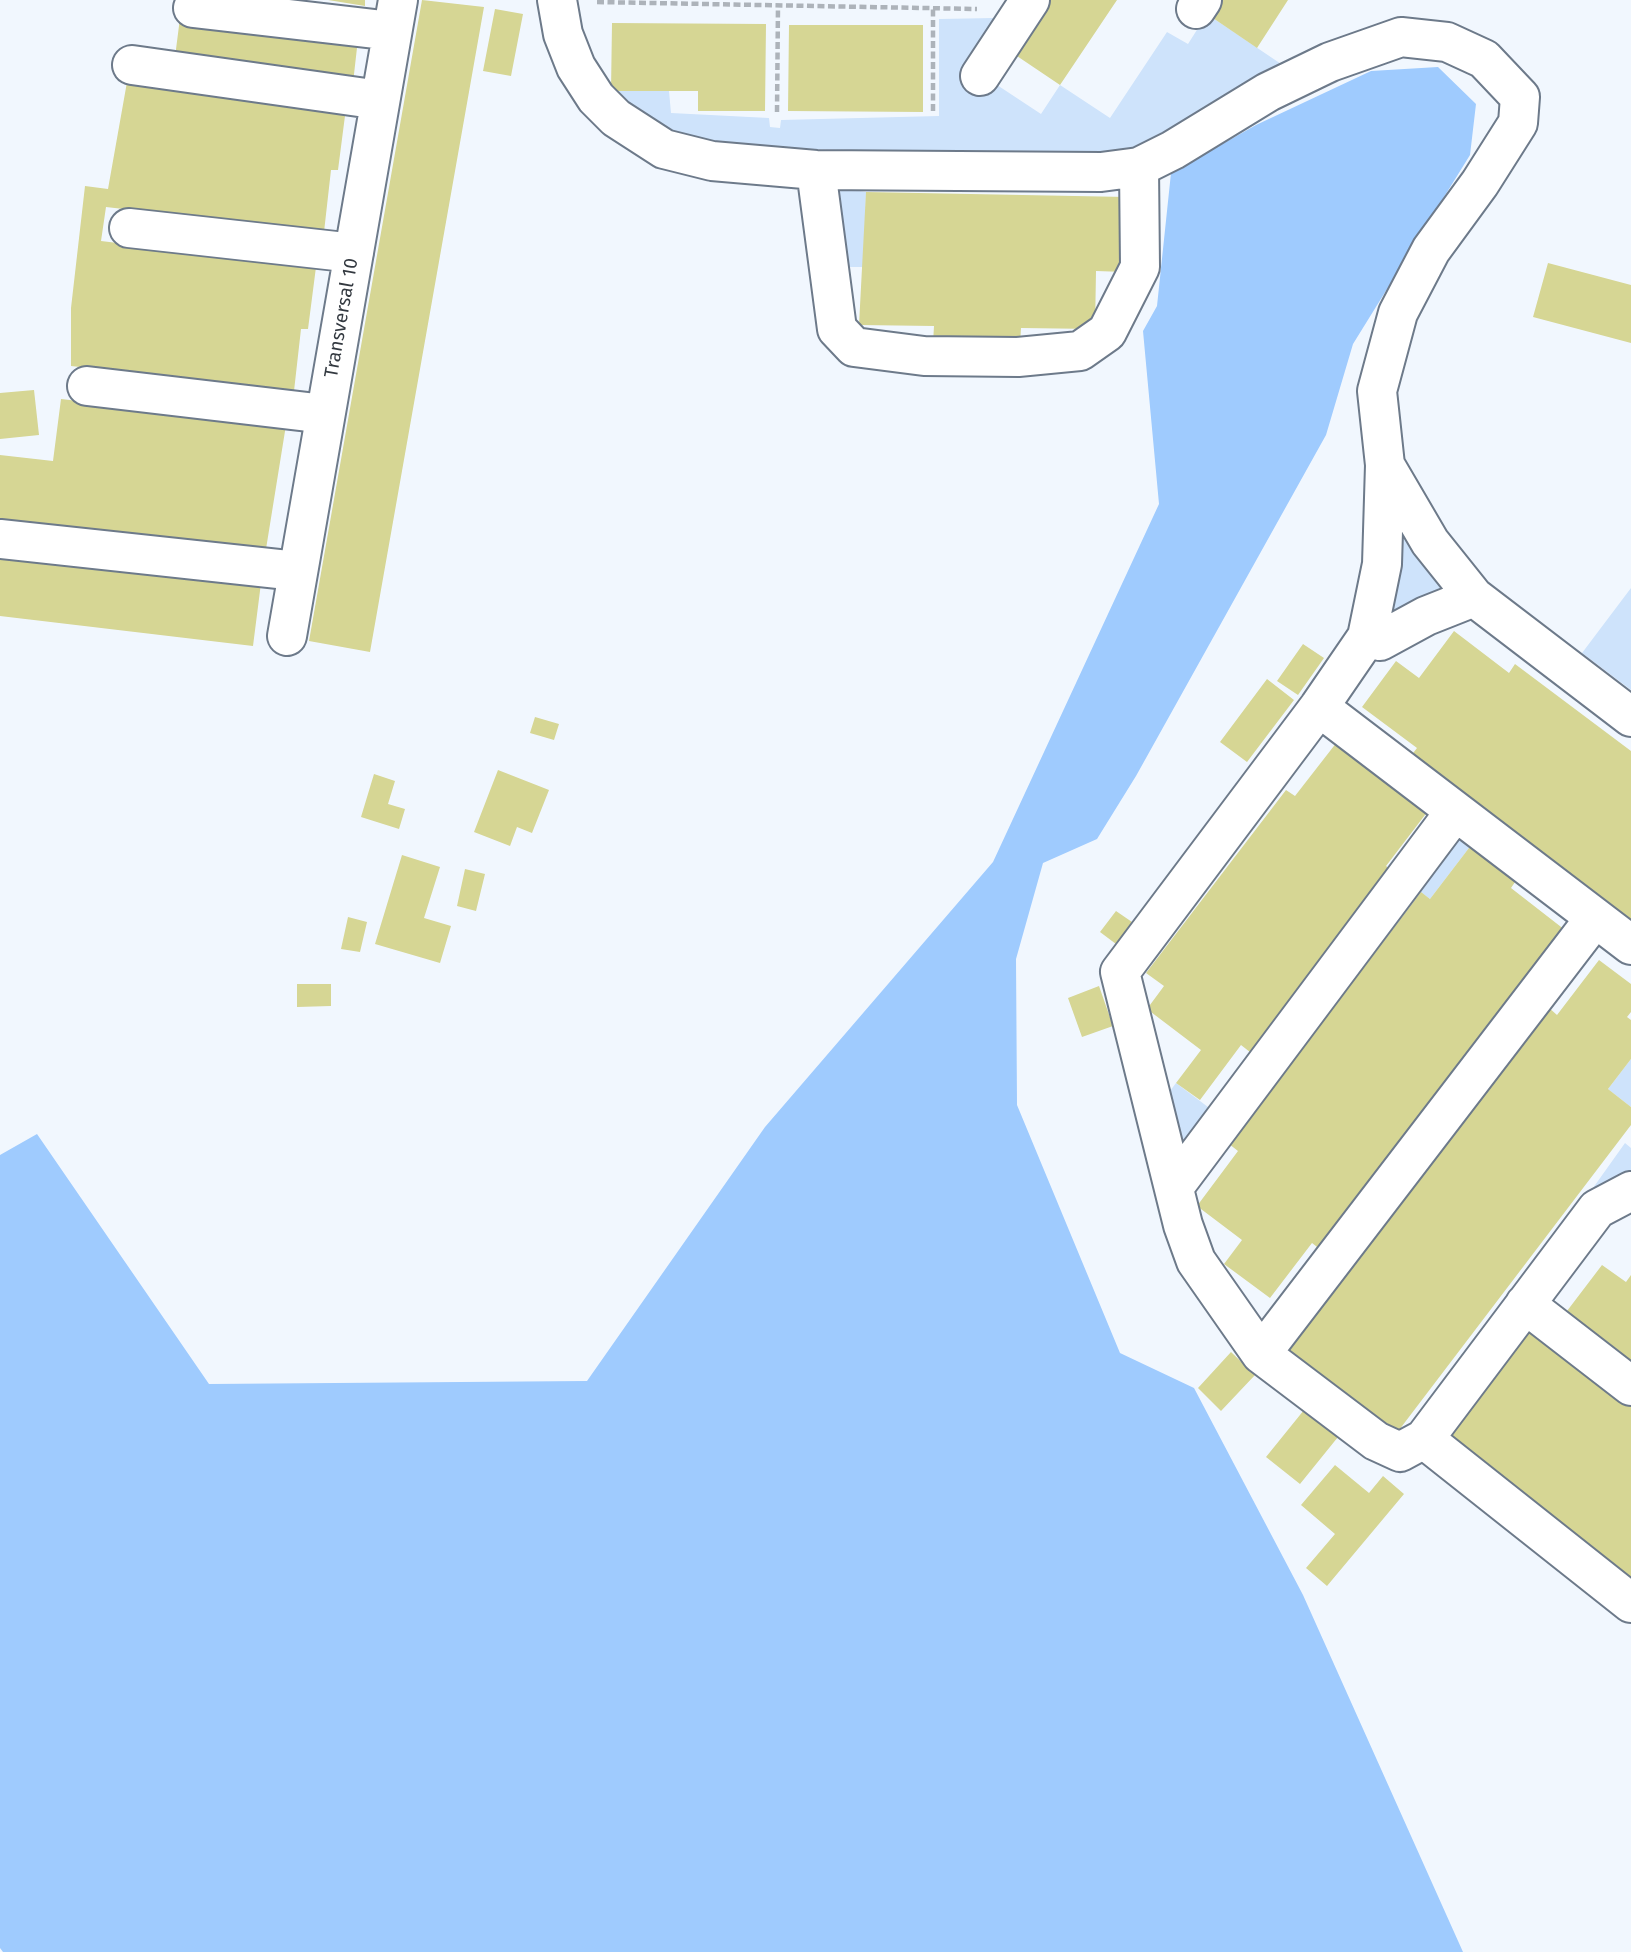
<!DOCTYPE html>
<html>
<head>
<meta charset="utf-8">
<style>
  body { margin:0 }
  canvas { display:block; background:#f1f7fe }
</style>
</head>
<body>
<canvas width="1631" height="1952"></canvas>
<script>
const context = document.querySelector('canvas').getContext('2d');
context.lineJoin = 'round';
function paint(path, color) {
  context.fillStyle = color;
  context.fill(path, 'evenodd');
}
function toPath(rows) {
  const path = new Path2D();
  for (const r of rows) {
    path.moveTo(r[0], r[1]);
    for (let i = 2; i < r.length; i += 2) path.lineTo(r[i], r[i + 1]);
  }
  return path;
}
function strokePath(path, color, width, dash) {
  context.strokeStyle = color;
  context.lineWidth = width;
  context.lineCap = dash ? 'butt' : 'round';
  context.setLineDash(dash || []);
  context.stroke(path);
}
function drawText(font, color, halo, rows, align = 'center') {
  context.font = font + ' "Fira Sans",sans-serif';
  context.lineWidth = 7;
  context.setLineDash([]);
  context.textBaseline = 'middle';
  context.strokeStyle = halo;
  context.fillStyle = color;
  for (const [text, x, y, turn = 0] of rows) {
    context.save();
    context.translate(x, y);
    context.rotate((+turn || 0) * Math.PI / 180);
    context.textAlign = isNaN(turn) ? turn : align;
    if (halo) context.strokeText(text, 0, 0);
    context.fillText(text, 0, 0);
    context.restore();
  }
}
const green = toPath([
  [1207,14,1287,68,1137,148,1071,159,946,152,696,147,660,132,611,91,669,91,671,113,769,118,770,127,780,128,781,120,939,116,939,19,994,18,1011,19,991,81,1041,114,1060,85,1110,118,1167,32,1188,44],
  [846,189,866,192,864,267,850,267,840,263,833,194],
  [1403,525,1450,593,1385,622],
  [1631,588,1631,690,1582,653],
  [1459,832,1472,844,1430,899,1414,887],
  [1631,1059,1631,1107,1608,1089],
  [1176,1083,1220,1116,1182,1146,1170,1091],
  [1625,1143,1631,1148,1631,1182,1588,1195]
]);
const forest = toPath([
  [1438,67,1476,104,1470,155,1353,344,1326,435,1136,776,1097,839,1043,863,1016,959,1017,1105,1120,1353,1194,1388,1303,1595,1463,1952,3,1952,0,1948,0,1155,37,1134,209,1384,587,1381,765,1127,993,862,1159,504,1143,331,1157,306,1171,173,1256,125,1371,71]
]);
const building = toPath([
  [328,0,365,0,365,6],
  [422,0,484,7,370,652,309,641],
  [1045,0,1117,0,1060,85,1011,52],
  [1217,0,1288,0,1257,48,1207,14],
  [495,9,523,14,511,76,483,71],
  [180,18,358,39,353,83,175,57],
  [612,23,766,24,765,111,698,111,698,91,611,91],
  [789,25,923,25,923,112,788,111],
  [127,82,346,108,338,170,331,170,324,232,106,207,101,241,316,267,308,329,301,329,294,391,71,366,71,308,85,186,108,189],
  [866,192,1127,197,1125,272,1096,271,1095,329,1021,328,1020,344,933,343,934,326,859,325],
  [1548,263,1631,285,1631,343,1533,317],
  [34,390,39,435,0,439,0,393],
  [61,399,286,425,266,549,12,520,11,529,0,528,0,455,53,461],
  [0,552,261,583,253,646,0,616],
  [1454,631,1509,673,1515,664,1631,751,1631,923,1410,757,1417,748,1362,707,1396,661,1419,678],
  [1303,644,1324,658,1298,695,1277,681],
  [1267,679,1294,700,1247,762,1220,742],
  [535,717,559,724,554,740,530,733],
  [1337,742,1428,811,1386,866,1395,873,1255,1056,1241,1045,1200,1100,1176,1083,1201,1050,1147,1009,1164,986,1146,973,1286,790,1295,796],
  [498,770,549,790,532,833,517,827,510,846,474,832],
  [374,774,395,781,388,804,405,809,399,829,361,817],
  [1472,844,1517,879,1511,888,1565,930,1321,1250,1312,1243,1270,1298,1224,1264,1242,1240,1197,1206,1238,1151,1229,1144,1334,1007,1421,892,1430,899],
  [402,855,440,867,424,918,451,926,440,963,375,944],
  [465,869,485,874,476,911,457,906],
  [1116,911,1132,922,1116,944,1100,932],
  [348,917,367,922,360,952,341,949],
  [1599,960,1631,984,1631,1012,1627,1017,1631,1020,1631,1059,1608,1089,1631,1107,1631,1125,1396,1434,1287,1350,1548,1007,1557,1015],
  [297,984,331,984,331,1006,297,1007],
  [1099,986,1113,1026,1082,1037,1068,998],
  [1602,1265,1626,1282,1631,1275,1631,1373,1615,1361,1622,1353,1567,1311],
  [1531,1328,1631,1405,1631,1578,1448,1437],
  [1231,1352,1255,1375,1221,1411,1198,1388],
  [1304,1410,1338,1437,1300,1484,1266,1457],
  [1335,1465,1369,1493,1383,1476,1404,1494,1327,1586,1306,1568,1335,1534,1301,1505]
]);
const path = toPath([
  [597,2,977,9],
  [933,111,933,9],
  [777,112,778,6]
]);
const minor = toPath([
  [557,0,563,34,576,67,596,98,616,118,664,149,712,161,816,170,1101,172,1139,167,1173,150,1268,92,1330,62,1401,37,1447,42,1484,59,1520,97,1518,123,1480,183,1431,250,1398,313,1377,391,1385,465,1382,564,1367,637,1319,707,1120,972,1183,1225,1196,1261,1261,1354,1376,1441,1400,1452,1424,1439,1597,1209,1631,1191],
  [193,8,392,31],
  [1196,9,1202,0],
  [132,65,380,100],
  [980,76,1030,0],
  [816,170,837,329,854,347,924,356,1018,357,1080,351,1107,332,1140,267,1139,167],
  [129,228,354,253],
  [87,386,325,414],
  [1385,465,1430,542,1474,597,1631,717],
  [0,539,297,571],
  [287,636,398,0],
  [1367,637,1380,641,1426,616,1474,597],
  [1319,707,1631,945],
  [1174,1187,1454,813],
  [1525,1304,1631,1386],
  [1261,1354,1595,918],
  [1424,1439,1631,1603]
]);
const streetNames = [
  ["Transversal 10",342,318,-80]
];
paint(green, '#cee3fb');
paint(forest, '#9fcbfe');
paint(building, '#d6d694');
strokePath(minor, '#6d7a8a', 42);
strokePath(path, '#adb3ba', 4.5, [7, 3.5]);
strokePath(minor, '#fff', 38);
drawText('19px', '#333940', '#fff', streetNames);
</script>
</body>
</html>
